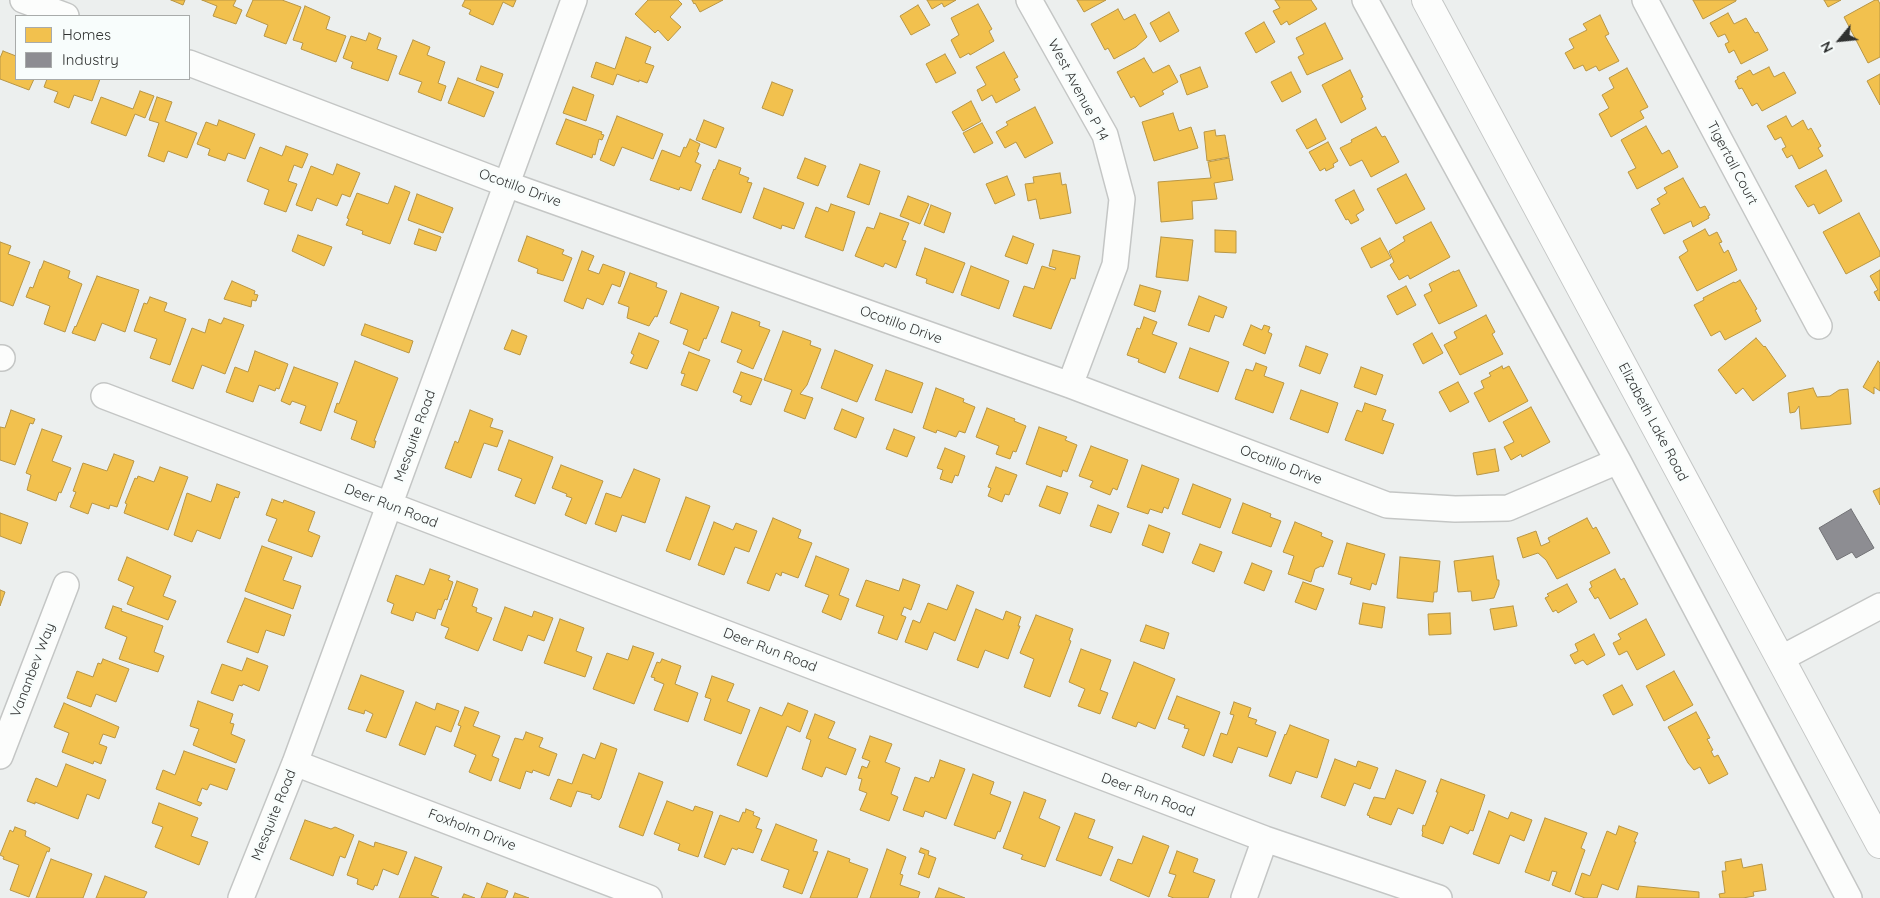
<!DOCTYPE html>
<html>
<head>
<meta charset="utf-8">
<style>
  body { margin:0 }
  #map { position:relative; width:1880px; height:898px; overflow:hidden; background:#ecefee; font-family:Quicksand,sans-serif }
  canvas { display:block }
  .legend { position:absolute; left:15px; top:15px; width:175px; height:65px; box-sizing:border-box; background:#f8fdfc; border:1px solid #a8abaa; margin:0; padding:6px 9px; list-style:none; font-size:15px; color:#2f3130 }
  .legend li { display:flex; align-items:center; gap:10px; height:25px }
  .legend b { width:25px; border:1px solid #a8abaa }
  .north { position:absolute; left:1815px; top:15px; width:50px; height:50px; -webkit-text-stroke:4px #f8fdfc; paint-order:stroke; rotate:242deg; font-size:14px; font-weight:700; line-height:20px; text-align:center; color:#2f3130 }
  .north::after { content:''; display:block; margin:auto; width:18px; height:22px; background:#2f3130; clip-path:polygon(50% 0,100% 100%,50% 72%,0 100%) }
</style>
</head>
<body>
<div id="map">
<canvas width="1880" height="898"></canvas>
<ul class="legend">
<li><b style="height:14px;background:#f2c14e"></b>Homes</li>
<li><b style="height:14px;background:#8d8d92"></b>Industry</li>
</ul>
<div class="north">N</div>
</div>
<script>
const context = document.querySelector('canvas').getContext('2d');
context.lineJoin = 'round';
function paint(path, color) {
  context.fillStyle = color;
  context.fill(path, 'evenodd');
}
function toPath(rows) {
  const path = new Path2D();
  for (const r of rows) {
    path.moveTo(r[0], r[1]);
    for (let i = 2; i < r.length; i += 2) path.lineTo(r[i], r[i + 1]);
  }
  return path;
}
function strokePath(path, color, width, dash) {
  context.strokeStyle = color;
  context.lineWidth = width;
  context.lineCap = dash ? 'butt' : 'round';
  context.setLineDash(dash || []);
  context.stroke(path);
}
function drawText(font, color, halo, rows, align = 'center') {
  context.font = font + ' Quicksand,sans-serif';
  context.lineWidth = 5;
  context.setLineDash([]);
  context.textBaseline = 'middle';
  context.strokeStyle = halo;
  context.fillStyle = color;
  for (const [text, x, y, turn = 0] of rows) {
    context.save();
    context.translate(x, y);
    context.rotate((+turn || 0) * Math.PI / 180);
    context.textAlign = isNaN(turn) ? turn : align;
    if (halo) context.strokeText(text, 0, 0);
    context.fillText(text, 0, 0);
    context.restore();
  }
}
const homes = toPath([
  [171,0,185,0,183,5,171,0],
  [202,0,236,0,233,6,242,10,236,24,213,16,217,6,202,0],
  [253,0,282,0,301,7,286,44,264,36,268,25,246,16,253,0],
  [465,0,516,0,513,7,503,2,493,25,469,14,471,10,462,6,465,0],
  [648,0,678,0,682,4,670,17,681,27,668,41,658,30,655,33,635,14,648,0],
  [692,0,723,0,700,12,695,3,694,4,692,0],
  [927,0,956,0,944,7,942,3,932,9,927,0],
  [1077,0,1106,0,1084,12,1077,0],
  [1275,0,1311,0,1317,9,1289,25,1287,21,1281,25,1273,11,1280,8,1275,0],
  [1693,0,1736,0,1736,1,1703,19,1693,0],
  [1824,0,1841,0,1828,7,1824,0],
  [1875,0,1878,0,1880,4,1880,57,1868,63,1844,17,1875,0],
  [978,4,992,29,989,31,994,41,970,55,969,53,960,58,951,40,959,35,951,18,978,4],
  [918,5,930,25,911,35,900,16,918,5],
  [305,6,330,17,326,29,346,36,336,62,301,49,303,43,293,40,305,6],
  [1118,9,1124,20,1135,14,1147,37,1136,47,1114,59,1108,48,1105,50,1091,24,1118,9],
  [1169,12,1179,31,1160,42,1150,23,1169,12],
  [1728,13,1734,24,1746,18,1755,33,1758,32,1768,50,1741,64,1734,50,1729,53,1725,44,1729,42,1725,34,1718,37,1710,23,1728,13],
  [1600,15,1609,34,1605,36,1619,61,1599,71,1596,66,1586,71,1583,65,1574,69,1565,53,1574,48,1569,39,1587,30,1583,24,1600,15],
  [1264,22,1275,42,1256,53,1245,33,1264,22],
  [1325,23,1343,59,1307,75,1298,57,1304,54,1296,38,1325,23],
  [369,33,381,38,377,49,397,56,388,81,351,68,353,62,343,58,351,36,366,41,369,33],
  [626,37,651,47,645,63,654,66,647,83,639,80,639,82,617,74,613,85,591,77,596,62,615,69,626,37],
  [413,40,430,47,427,55,445,62,438,83,446,86,441,101,418,92,422,82,399,74,413,40],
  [3,51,16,56,16,79,34,79,29,90,0,79,0,58,3,51],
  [1004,52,1018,77,1014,79,1020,90,996,103,992,95,982,101,977,90,986,85,976,67,1004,52],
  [945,54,956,73,936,83,926,64,945,54],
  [1144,58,1153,73,1169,65,1178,82,1162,91,1164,94,1140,107,1134,96,1131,98,1117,72,1144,58],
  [481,66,503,74,498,88,476,80,481,66],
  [1200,67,1208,87,1187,95,1180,75,1200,67],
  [1769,67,1774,77,1784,72,1796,93,1762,111,1757,103,1752,106,1742,88,1739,89,1735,81,1738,79,1737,77,1750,70,1753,75,1769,67],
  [1627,68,1648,107,1640,111,1644,118,1611,137,1599,114,1609,108,1602,95,1614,88,1609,78,1627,68],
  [1350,70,1363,97,1361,98,1366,109,1341,123,1322,85,1350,70],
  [1291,72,1301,92,1282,102,1271,82,1291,72],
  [1880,74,1880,105,1867,81,1880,74],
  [458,78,494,92,484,117,448,103,458,78],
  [47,79,100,79,92,101,74,95,69,108,54,102,58,92,44,87,47,79],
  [772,82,793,90,783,116,762,108,772,82],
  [573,87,594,95,586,121,563,113,573,87],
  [140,91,154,96,145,118,135,114,126,136,91,123,101,97,133,109,140,91],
  [157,97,172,102,165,121,197,133,187,158,168,151,164,162,148,156,159,123,149,120,157,97],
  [971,101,981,121,963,131,952,112,971,101],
  [1035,107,1053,143,1025,158,1016,142,1005,148,996,132,1008,125,1006,122,1035,107],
  [1173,113,1179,131,1191,127,1198,148,1154,161,1142,122,1173,113],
  [617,116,663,134,653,159,622,147,614,166,600,160,617,116],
  [1786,116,1792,127,1803,120,1808,130,1811,128,1821,146,1818,148,1823,156,1799,169,1792,155,1787,158,1782,149,1786,147,1781,137,1775,140,1767,126,1786,116],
  [566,119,602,132,601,134,604,135,602,140,599,139,595,155,593,154,592,158,556,144,566,119],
  [1316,119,1326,139,1307,149,1296,130,1316,119],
  [219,120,255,134,245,159,228,153,225,161,208,155,210,149,197,144,206,122,217,126,219,120],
  [704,120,724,128,716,148,696,140,704,120],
  [982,123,993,143,974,153,963,133,982,123],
  [1646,126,1662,154,1669,150,1678,167,1637,189,1628,172,1636,168,1621,140,1646,126],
  [1376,127,1382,137,1385,136,1399,162,1371,177,1362,160,1350,166,1340,148,1352,142,1351,140,1376,127],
  [1215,130,1216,136,1225,135,1229,157,1207,161,1204,132,1215,130],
  [690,139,700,144,697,152,699,153,695,162,701,165,691,191,680,187,679,190,650,180,662,150,680,157,684,147,686,148,690,139],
  [1328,142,1338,161,1333,164,1334,167,1326,171,1325,168,1320,171,1309,152,1328,142],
  [286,146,308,154,302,168,294,165,288,181,297,184,286,212,264,204,269,190,247,181,260,147,282,156,286,146],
  [805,158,826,166,818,186,797,178,805,158],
  [1229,158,1233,180,1214,183,1217,199,1192,201,1193,219,1161,222,1158,182,1211,178,1208,162,1229,158],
  [719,160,741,168,739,174,749,178,747,182,752,183,741,213,702,199,714,169,715,170,719,160],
  [337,164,360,173,350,197,342,194,337,206,317,198,312,211,296,205,311,166,333,175,337,164],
  [860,164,880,171,869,205,847,197,860,164],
  [1826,170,1842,201,1819,214,1814,204,1808,207,1795,186,1826,170],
  [1060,173,1062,185,1066,184,1071,213,1040,219,1036,199,1028,201,1025,184,1034,183,1033,177,1060,173],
  [1406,174,1425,209,1396,224,1377,189,1406,174],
  [1007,176,1015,195,995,204,986,184,1007,176],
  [1683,178,1700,208,1705,206,1710,215,1708,216,1709,218,1693,227,1691,221,1664,234,1651,209,1660,204,1657,199,1667,193,1664,188,1683,178],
  [395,186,410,192,390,244,362,234,363,231,346,225,349,219,347,218,357,193,388,204,395,186],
  [764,188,804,203,794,229,782,225,781,229,753,218,764,188],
  [1354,190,1364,210,1356,215,1359,220,1351,224,1348,219,1346,220,1335,200,1354,190],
  [417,194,453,208,443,233,408,220,417,194],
  [908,196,929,204,920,224,900,216,908,196],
  [831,204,855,212,843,251,805,237,816,207,828,212,831,204],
  [931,205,951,213,944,233,924,225,931,205],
  [880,213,909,223,902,240,906,241,896,268,885,263,883,267,855,256,867,227,874,229,880,213],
  [1859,213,1880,252,1880,256,1846,274,1823,232,1859,213],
  [1431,222,1450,257,1410,279,1408,275,1399,280,1390,265,1394,262,1389,251,1405,241,1403,237,1431,222],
  [419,229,441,237,436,251,414,244,419,229],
  [1705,229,1709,236,1717,232,1722,242,1719,243,1724,253,1728,250,1737,270,1697,291,1679,257,1688,251,1683,241,1705,229],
  [1215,230,1236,231,1236,253,1215,252,1215,230],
  [298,235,332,247,324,266,292,251,298,235],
  [527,236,564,250,562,254,572,258,563,281,537,273,538,269,518,261,527,236],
  [1013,236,1034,244,1027,264,1005,256,1013,236],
  [1161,237,1193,240,1188,281,1156,277,1161,237],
  [1380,238,1391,258,1371,268,1361,248,1380,238],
  [0,242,11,246,8,254,30,262,13,306,0,301,0,242],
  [925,248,965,263,953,293,926,283,927,279,916,275,925,248],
  [1053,250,1080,256,1075,279,1071,278,1051,329,1013,316,1024,286,1034,289,1042,266,1055,270,1056,268,1049,266,1053,250],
  [582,251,594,256,588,270,599,274,603,264,625,272,620,287,612,284,603,305,587,298,583,309,564,301,582,251],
  [44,261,70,271,68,278,82,284,65,332,44,324,50,306,26,297,30,287,33,288,40,269,41,269,44,261],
  [971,266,1009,281,999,309,961,295,971,266],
  [1459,270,1477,306,1439,324,1424,295,1432,291,1429,284,1454,271,1454,272,1459,270],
  [1880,270,1880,300,1879,301,1874,292,1878,290,1870,276,1880,270],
  [630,273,657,283,656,287,667,291,657,317,655,316,649,326,627,318,629,307,618,303,630,273],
  [97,276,139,290,125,332,102,323,95,341,72,333,75,326,76,327,97,276],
  [1740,280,1757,309,1755,310,1761,321,1725,340,1720,331,1711,336,1694,305,1704,300,1703,298,1734,282,1735,283,1740,280],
  [232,281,255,291,254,294,258,295,256,301,252,300,251,307,224,299,232,281],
  [1140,285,1161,291,1155,312,1134,305,1140,285],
  [1406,286,1416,305,1397,315,1387,296,1406,286],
  [681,293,719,307,706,339,704,338,699,351,683,344,688,330,670,323,681,293],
  [1199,296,1227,307,1223,318,1215,315,1209,332,1188,325,1199,296],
  [150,297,167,303,164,311,186,319,170,365,150,358,157,339,134,331,144,303,147,304,150,297],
  [732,312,760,322,759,326,770,330,753,369,737,362,742,350,721,342,732,312],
  [1486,315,1495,332,1492,334,1503,354,1460,375,1444,345,1457,338,1454,332,1486,315],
  [1144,317,1157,322,1152,334,1177,343,1165,373,1138,362,1139,359,1127,355,1137,328,1140,329,1144,317],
  [224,318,244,325,225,374,202,365,193,389,172,381,192,328,205,333,209,319,221,324,224,318],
  [365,324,413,341,409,353,361,335,365,324],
  [1251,325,1262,330,1264,325,1270,327,1268,332,1272,334,1265,354,1243,345,1251,325],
  [512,330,527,336,520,355,504,349,512,330],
  [783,331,811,341,810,345,821,349,807,385,800,394,813,398,805,419,784,411,792,390,764,380,783,331],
  [639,333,659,341,647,369,630,363,634,355,631,353,639,333],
  [1432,333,1443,353,1423,364,1413,344,1432,333],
  [1756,338,1764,347,1765,346,1786,376,1753,401,1743,388,1736,394,1718,370,1756,338],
  [1306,346,1328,354,1320,374,1299,366,1306,346],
  [1190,348,1229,362,1218,392,1179,378,1190,348],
  [835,350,873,365,857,402,821,388,835,350],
  [255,351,288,364,279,389,276,388,275,391,259,385,253,402,226,392,235,367,248,372,255,351],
  [689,352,710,360,697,391,681,385,685,374,681,373,689,352],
  [355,361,398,378,374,441,376,441,374,448,351,439,357,421,334,412,337,403,339,404,355,361],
  [1878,361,1880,363,1880,391,1874,387,1874,394,1863,387,1878,361],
  [1256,363,1267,367,1264,376,1284,383,1273,413,1235,399,1246,369,1253,371,1256,363],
  [1502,366,1503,369,1509,366,1528,401,1489,422,1474,393,1484,388,1481,381,1491,376,1489,373,1502,366],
  [294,367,338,383,321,431,300,423,306,406,292,401,290,405,281,401,294,367],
  [1361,367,1383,375,1376,395,1354,387,1361,367],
  [886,370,923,383,912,413,875,400,886,370],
  [741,372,762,379,751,405,740,401,742,396,733,392,741,372],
  [1458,382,1469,402,1450,412,1439,392,1458,382],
  [936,388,964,399,963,402,975,407,965,433,959,431,956,437,937,430,936,433,923,428,936,388],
  [1813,388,1817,397,1830,396,1839,390,1848,389,1851,424,1801,429,1799,406,1795,412,1790,413,1788,393,1813,388],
  [1301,390,1338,403,1328,433,1290,419,1301,390],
  [1365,403,1386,410,1382,420,1394,424,1383,454,1345,440,1357,410,1362,412,1365,403],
  [1531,407,1550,442,1522,457,1521,454,1511,460,1504,447,1514,442,1503,422,1531,407],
  [987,408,1015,419,1014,421,1026,426,1016,452,1013,451,1010,459,996,454,999,446,976,437,987,408],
  [842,409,864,418,856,438,834,429,842,409],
  [11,410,35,419,33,424,30,423,15,465,0,460,0,427,5,428,11,410],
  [470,410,493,419,490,427,503,431,497,447,484,443,471,478,445,468,455,441,458,443,470,410],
  [1039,427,1067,437,1065,440,1077,445,1067,472,1063,470,1061,477,1026,464,1039,427],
  [42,429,62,436,52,461,71,468,61,493,59,492,56,501,27,490,31,475,26,473,42,429],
  [894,429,915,437,907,457,886,449,894,429],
  [509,440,553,457,535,504,515,496,522,479,498,470,509,440],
  [1091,446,1128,460,1117,490,1113,488,1110,495,1090,487,1093,481,1079,476,1091,446],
  [945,448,965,456,958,476,955,475,952,483,940,479,943,470,937,468,945,448],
  [1495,449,1499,471,1477,475,1473,453,1495,449],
  [114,454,134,461,117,507,110,505,109,509,92,503,88,514,70,507,76,492,73,491,83,463,107,471,114,454],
  [561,465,603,481,586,524,565,515,572,498,566,496,567,494,552,488,561,465],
  [1142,465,1179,479,1168,509,1164,507,1162,513,1150,509,1148,514,1127,507,1142,465],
  [160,467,188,477,168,530,124,513,127,504,125,503,135,478,137,479,138,476,154,482,160,467],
  [996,467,1017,475,1009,495,1005,494,1002,502,988,496,991,488,988,487,996,467],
  [634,469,660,479,645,523,622,515,616,532,595,524,606,493,621,498,634,469],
  [217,484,240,492,238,498,235,497,220,539,197,530,192,542,174,535,187,493,211,502,217,484],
  [1193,484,1231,499,1220,528,1182,514,1193,484],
  [1047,486,1068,493,1060,514,1039,506,1047,486],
  [1880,488,1880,505,1873,491,1880,488],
  [686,497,710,506,690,560,666,551,686,497],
  [272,499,283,503,284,500,315,512,308,531,320,536,312,557,268,541,277,519,266,515,272,499],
  [1243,503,1271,514,1270,517,1281,521,1271,547,1232,533,1243,503],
  [1098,505,1119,513,1111,533,1090,526,1098,505],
  [0,513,28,523,21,544,0,536,0,513],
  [773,518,801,530,798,538,812,543,798,578,782,572,781,576,776,573,769,591,747,583,773,518],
  [1587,518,1593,529,1596,527,1610,553,1557,579,1546,560,1538,553,1523,558,1517,538,1536,531,1541,546,1550,542,1548,538,1587,518],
  [714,522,733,530,736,523,757,531,749,552,735,547,724,575,698,565,714,522],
  [1295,522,1322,533,1321,536,1333,541,1323,567,1321,566,1315,569,1311,582,1288,574,1294,556,1283,552,1295,522],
  [1149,525,1170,533,1163,553,1142,545,1149,525],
  [1347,543,1385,554,1376,585,1372,583,1370,590,1350,584,1352,578,1338,574,1347,543],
  [1200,544,1222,552,1214,572,1192,563,1200,544],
  [262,546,292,557,283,580,301,586,293,609,245,591,262,546],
  [816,556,849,569,839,595,849,599,841,620,822,612,829,595,805,586,816,556],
  [1493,556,1497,580,1499,580,1499,585,1494,598,1472,601,1471,591,1458,592,1454,561,1493,556],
  [127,557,171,576,163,596,176,601,168,620,127,604,134,587,118,580,127,557],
  [1400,557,1440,561,1437,592,1434,592,1433,602,1397,598,1400,557],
  [1252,563,1272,571,1264,591,1244,583,1252,563],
  [430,569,450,576,448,580,453,582,447,600,445,599,441,610,438,609,435,619,416,612,413,621,391,613,394,604,387,601,396,575,424,585,430,569],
  [1615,569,1621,580,1624,578,1638,604,1610,619,1598,597,1595,599,1589,589,1592,587,1590,582,1615,569],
  [903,579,920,585,911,610,904,607,901,615,906,617,897,640,878,633,884,616,856,606,866,580,899,591,903,579],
  [457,581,478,589,472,606,477,608,476,612,492,618,478,651,445,638,449,628,441,625,457,581],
  [1303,582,1324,589,1316,610,1295,602,1303,582],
  [1567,584,1577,602,1558,613,1556,610,1553,612,1545,598,1549,596,1547,594,1567,584],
  [957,585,974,592,955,641,934,632,927,650,905,642,913,620,920,623,928,603,947,610,957,585],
  [0,590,5,592,0,606,0,590],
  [245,598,291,615,284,636,266,630,258,653,227,642,245,598],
  [1363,603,1385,607,1382,628,1359,624,1363,603],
  [113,606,122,609,121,611,163,626,154,652,164,656,158,672,119,659,127,637,105,628,113,606],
  [1513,606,1517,626,1494,630,1490,609,1513,606],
  [505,607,532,617,534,611,553,618,544,641,528,635,522,651,493,640,505,607],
  [976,609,1003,620,1006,611,1021,617,1018,626,1020,626,1008,659,985,650,978,668,957,660,976,609],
  [1450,613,1451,634,1429,635,1428,614,1450,613],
  [1036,615,1073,629,1069,640,1071,641,1050,697,1024,687,1034,659,1020,653,1036,615],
  [560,619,584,628,576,651,592,657,585,677,544,663,560,619],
  [1646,619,1665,655,1637,670,1627,651,1619,655,1613,643,1621,639,1618,634,1646,619],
  [1146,625,1169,633,1164,649,1140,641,1146,625],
  [1594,634,1605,655,1587,665,1583,660,1575,664,1570,655,1578,651,1575,644,1594,634],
  [633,646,654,653,634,704,593,689,607,653,628,660,633,646],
  [1081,649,1111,660,1100,690,1108,693,1100,714,1078,706,1085,689,1069,682,1081,649],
  [247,658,268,666,259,691,243,684,242,686,239,685,233,701,211,693,222,664,242,671,247,658],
  [103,659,129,669,116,702,96,694,91,707,67,698,77,671,93,677,98,663,101,664,103,659],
  [662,659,681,666,675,684,698,693,688,722,654,710,664,684,654,680,655,678,651,677,657,662,660,663,662,659],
  [1134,662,1175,679,1155,729,1138,722,1136,727,1112,718,1134,662],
  [1674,671,1693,705,1664,721,1646,686,1674,671],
  [361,675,404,691,386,738,366,731,373,714,365,710,364,714,348,709,361,675],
  [712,676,734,684,727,701,750,710,741,734,704,720,711,699,705,697,712,676],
  [1622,685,1633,705,1613,715,1603,695,1622,685],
  [1177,696,1220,712,1204,756,1182,747,1189,729,1184,728,1185,725,1168,719,1177,696],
  [198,701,233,714,230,723,234,724,231,734,245,740,236,763,193,745,199,729,190,726,198,701],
  [416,702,435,710,437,703,459,711,451,732,436,726,425,755,399,745,416,702],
  [1234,702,1251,708,1248,717,1257,720,1255,724,1276,732,1267,757,1238,747,1232,763,1213,756,1221,733,1227,735,1234,715,1230,714,1234,702],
  [64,703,119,727,115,738,103,734,99,744,107,747,101,764,94,761,93,764,62,752,69,733,54,727,64,703],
  [788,703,808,711,800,732,787,726,767,777,737,765,760,707,782,716,788,703],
  [465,707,479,712,473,726,500,736,492,756,499,759,491,781,469,772,476,755,454,746,461,726,458,725,465,707],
  [1696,712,1710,738,1707,739,1713,750,1711,751,1714,757,1718,755,1728,774,1709,784,1700,767,1694,770,1688,763,1668,727,1696,712],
  [815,714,835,722,828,738,856,749,846,775,826,767,822,777,802,769,811,740,806,738,815,714],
  [1290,725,1329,740,1317,778,1296,771,1291,784,1269,776,1285,734,1286,735,1290,725],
  [526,732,543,738,539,747,557,754,549,776,533,770,532,773,526,771,520,789,499,781,515,738,523,740,526,732],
  [870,736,892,744,885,762,900,768,891,794,898,797,889,821,860,810,867,793,859,790,862,779,858,778,862,766,867,768,870,761,862,758,870,736],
  [601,743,617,749,601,798,599,800,591,797,592,795,577,791,571,807,550,799,558,779,572,784,583,754,595,759,601,743],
  [184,751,235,769,227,790,210,784,207,790,202,788,197,801,202,803,200,806,156,789,163,770,175,775,184,751],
  [1335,759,1356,767,1358,761,1378,768,1370,789,1354,783,1345,806,1321,797,1335,759],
  [940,760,965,769,946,819,925,811,923,817,903,810,915,777,929,782,931,777,934,778,940,760],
  [66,764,106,780,99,799,87,794,78,819,35,802,35,804,27,801,36,778,57,787,66,764],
  [1396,770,1426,781,1413,814,1398,808,1391,825,1369,817,1370,816,1367,815,1374,797,1385,799,1396,770],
  [639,773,663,782,643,836,619,827,639,773],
  [973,774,994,782,990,794,1011,802,1000,832,998,831,995,839,954,825,973,774],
  [1441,779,1485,795,1473,831,1470,830,1468,834,1450,826,1443,844,1422,836,1423,832,1422,831,1423,825,1425,826,1438,792,1436,792,1441,779],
  [1024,792,1046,800,1039,818,1060,827,1045,867,1021,859,1023,855,1003,848,1024,792],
  [667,801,693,811,695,806,713,812,698,857,678,850,680,844,654,834,667,801],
  [159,803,198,818,191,836,208,842,199,865,155,847,163,827,152,823,159,803],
  [746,809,754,812,753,815,760,818,756,828,762,830,753,853,738,848,737,850,732,848,725,865,704,857,720,815,739,822,743,812,745,813,746,809],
  [1489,811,1508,819,1511,812,1532,820,1524,841,1510,835,1499,864,1473,854,1489,811],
  [1075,813,1095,820,1088,838,1113,847,1101,876,1056,860,1075,813],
  [1545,818,1587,833,1581,848,1585,850,1570,892,1552,885,1557,872,1552,871,1549,881,1525,872,1545,818],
  [305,820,331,829,335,827,354,835,345,858,340,856,333,876,290,859,305,820],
  [776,824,817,840,813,851,818,852,802,894,783,887,789,870,761,860,776,824],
  [1619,826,1638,833,1634,842,1636,842,1618,890,1602,884,1597,898,1585,898,1575,894,1582,873,1590,876,1607,831,1616,835,1619,826],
  [15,827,26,831,25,836,50,848,49,852,47,851,29,897,10,890,19,865,3,859,4,857,0,855,10,830,13,832,15,827],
  [1143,836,1169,846,1149,897,1110,880,1118,859,1132,864,1143,836],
  [359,841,374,847,375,842,407,852,398,875,383,869,377,886,375,885,373,890,357,884,358,879,347,875,359,841],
  [921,848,929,851,928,855,936,858,929,878,918,874,925,854,919,852,921,848],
  [887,849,906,857,900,874,903,875,900,885,920,892,918,898,870,898,887,849],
  [828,851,850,859,849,862,868,869,857,898,810,898,828,851],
  [1177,851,1198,859,1193,872,1215,880,1208,898,1174,898,1168,896,1176,875,1169,873,1177,851],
  [415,857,442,867,431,895,439,898,399,898,415,857],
  [51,859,92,874,83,898,36,898,51,859],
  [1741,859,1743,868,1762,864,1766,890,1753,892,1754,896,1743,898,1720,898,1719,894,1725,893,1722,871,1726,871,1725,862,1741,859],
  [105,876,147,892,144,898,96,898,105,876],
  [487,883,508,891,505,898,481,898,487,883],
  [1638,886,1699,892,1699,898,1636,898,1638,886],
  [939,888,965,898,935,898,939,888],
  [515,893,529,898,513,898,515,893],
  [464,894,475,898,462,898,464,894]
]);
const industry = toPath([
  [1851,509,1874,548,1856,558,1852,552,1837,560,1819,528,1851,509]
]);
const minor = toPath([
  [23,0,66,16],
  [1029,0,1105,135,1122,199,1115,265,1070,385],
  [1365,0,1618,461,1849,898],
  [1645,0,1819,326],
  [189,63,506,184,1070,385,1387,505,1455,509,1508,508,1618,461],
  [0,358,2,358],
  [104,396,1265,839,1439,898],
  [1780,659,1880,606],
  [0,756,66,585],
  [295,763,649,898],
  [241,898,295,763,574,0],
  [1244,898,1265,839]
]);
const major = toPath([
  [1426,0,1880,844]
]);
const streetNames = [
  ["West Avenue P 14",1078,90,62],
  ["Tigertail Court",1732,163,62],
  ["Ocotillo Drive",520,188,20],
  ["Ocotillo Drive",901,325,20],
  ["Elizabeth Lake Road",1653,422,62],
  ["Mesquite Road",415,436,-70],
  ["Ocotillo Drive",1281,465,21],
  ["Deer Run Road",391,506,21],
  ["Deer Run Road",770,650,21],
  ["Vananbev Way",33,670,-69],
  ["Deer Run Road",1148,795,21],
  ["Mesquite Road",274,815,-68],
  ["Foxholm Drive",472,830,21]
];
paint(homes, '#f2c14e');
strokePath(homes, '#b89645', 1);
paint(industry, '#8d8d92');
strokePath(industry, '#717175', 1);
strokePath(minor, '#c4c6c5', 28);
strokePath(major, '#c4c6c5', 30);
strokePath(minor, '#fcfdfc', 25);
strokePath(major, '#fcfdfc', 28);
drawText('14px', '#2f3130', '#f8fdfc', streetNames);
</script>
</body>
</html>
